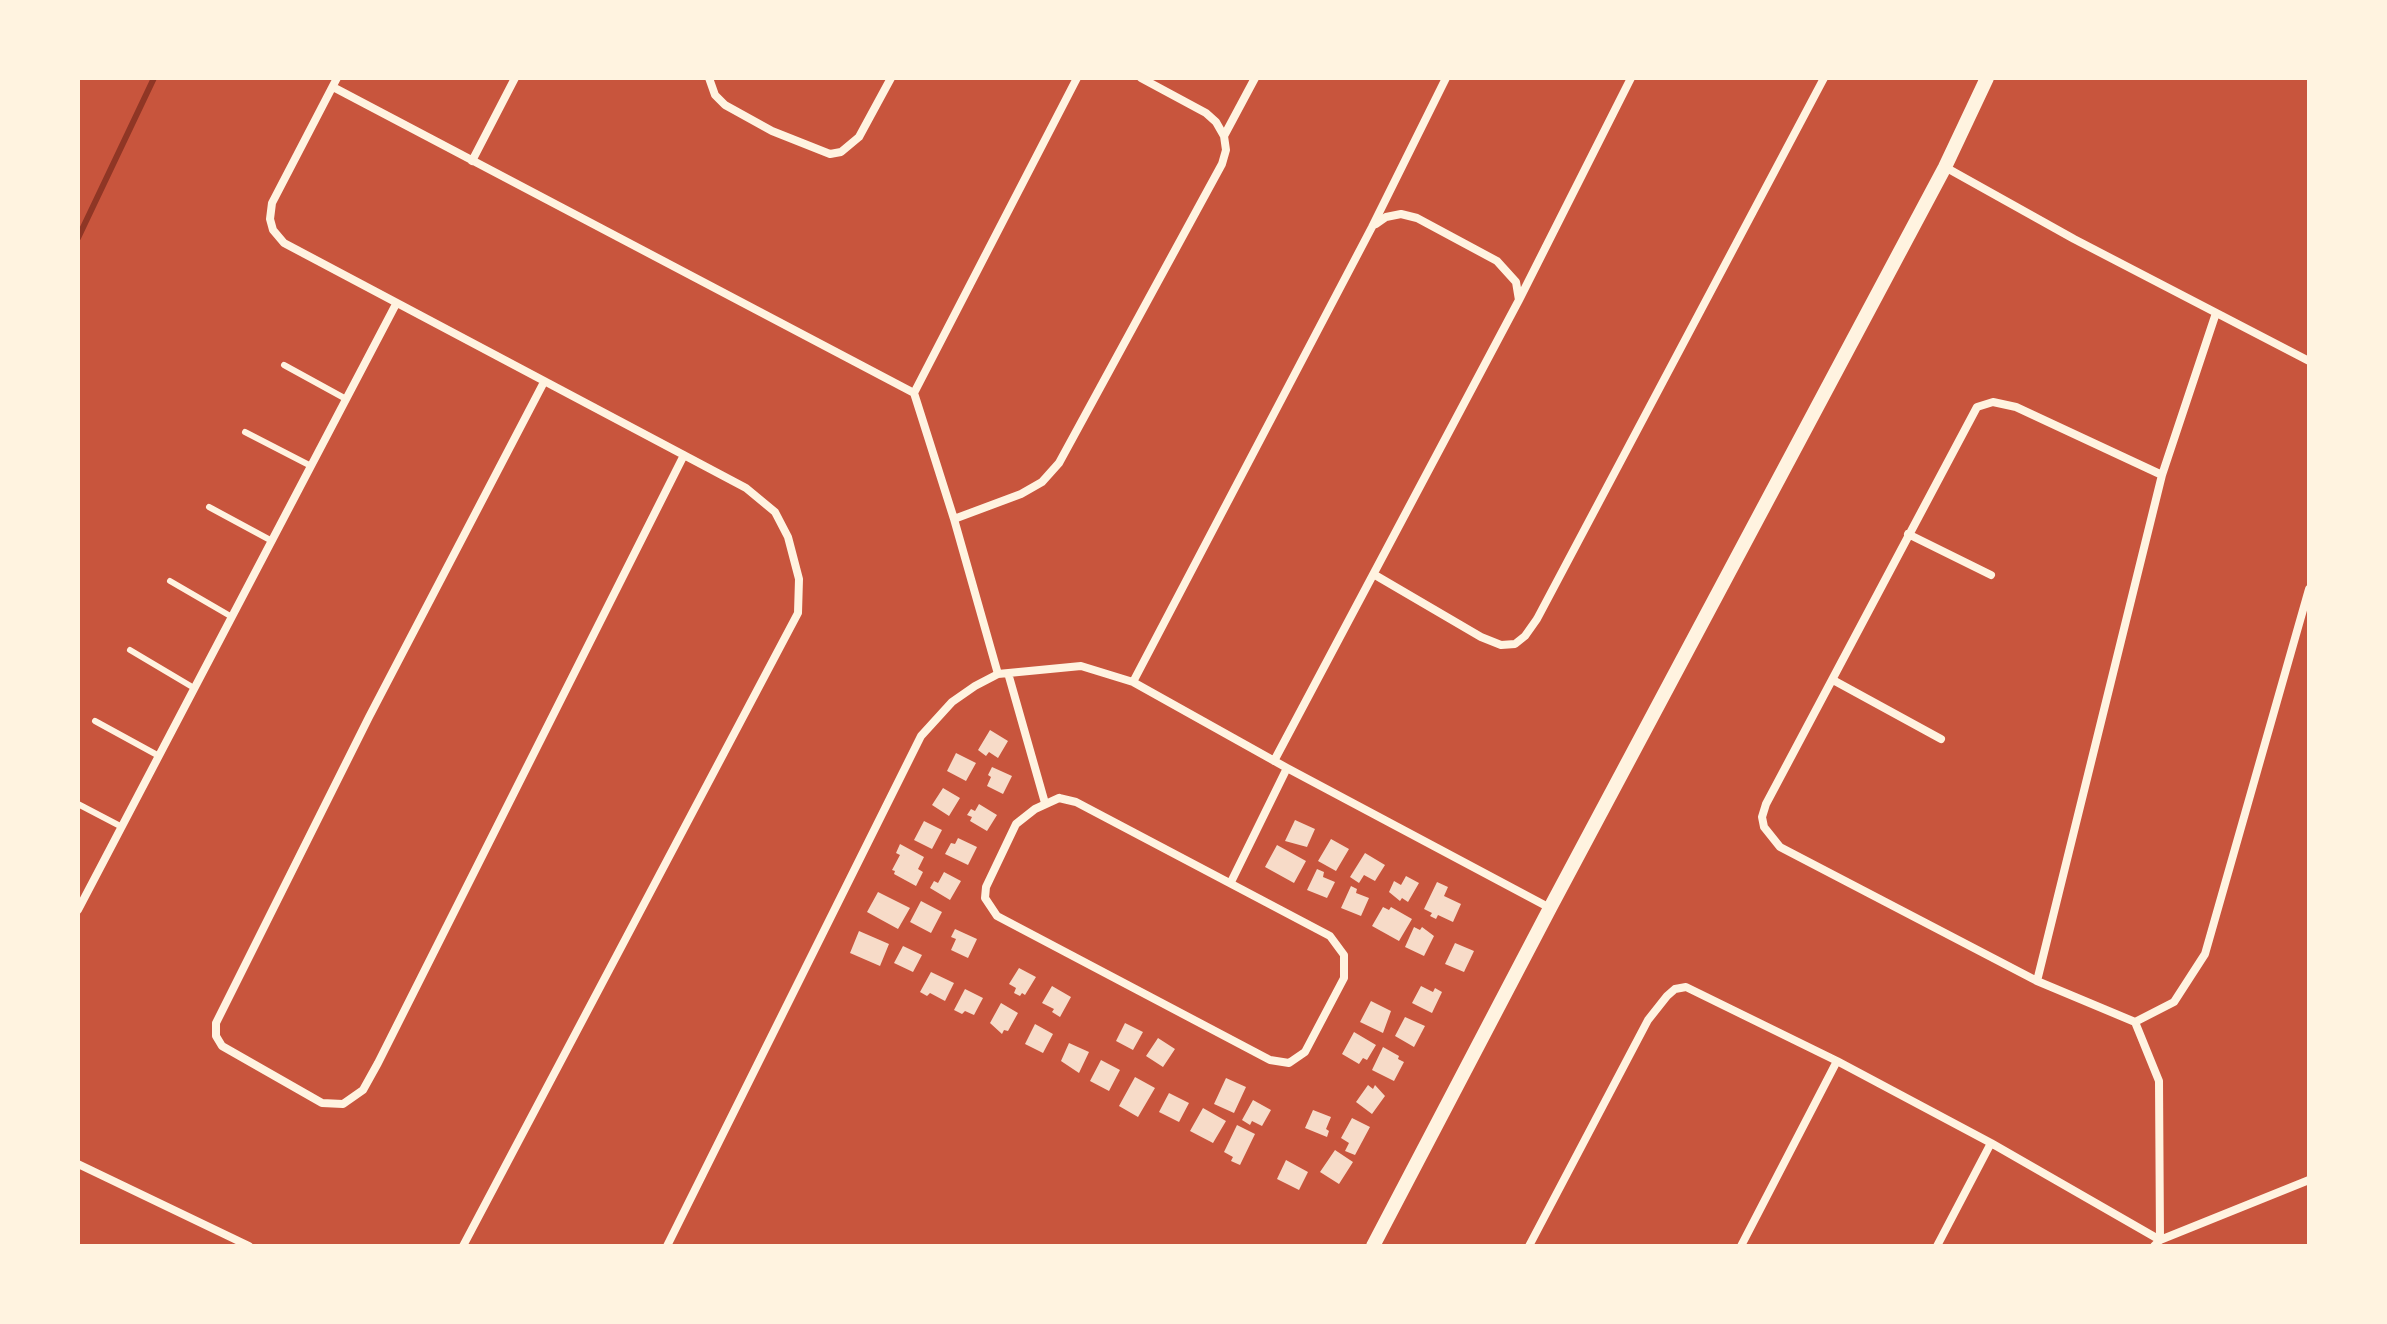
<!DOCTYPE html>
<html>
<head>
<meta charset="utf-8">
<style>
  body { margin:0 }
  #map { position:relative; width:2387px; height:1324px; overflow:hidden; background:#c8553d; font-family:Cabin,sans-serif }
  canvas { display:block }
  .frame { position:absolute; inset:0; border:80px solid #fff3e0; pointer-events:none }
</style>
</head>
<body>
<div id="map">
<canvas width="2387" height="1324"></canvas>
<div class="frame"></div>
</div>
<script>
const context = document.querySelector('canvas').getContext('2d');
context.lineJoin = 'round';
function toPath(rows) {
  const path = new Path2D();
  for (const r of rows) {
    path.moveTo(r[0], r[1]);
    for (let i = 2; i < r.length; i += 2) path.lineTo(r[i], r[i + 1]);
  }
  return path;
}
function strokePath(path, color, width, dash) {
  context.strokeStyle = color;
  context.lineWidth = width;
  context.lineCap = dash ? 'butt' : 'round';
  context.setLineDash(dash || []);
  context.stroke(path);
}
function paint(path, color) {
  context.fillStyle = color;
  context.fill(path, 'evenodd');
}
const stream = toPath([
  [78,238,154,78]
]);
const building = toPath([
  [990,730,1008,741,998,758,989,752,986,756,978,750],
  [956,753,976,763,966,781,947,771],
  [992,767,1012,776,1003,794,987,786,991,777,988,775],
  [943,788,960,798,949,816,932,805],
  [979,804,997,815,987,831,970,821,972,817,967,815,971,809,975,811],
  [1295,820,1315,829,1307,847,1285,841],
  [924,821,942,830,932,849,914,840],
  [958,838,977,847,968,865,945,854,951,843,955,844],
  [1331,839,1349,849,1336,871,1318,861],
  [900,844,924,857,918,869,923,872,916,886,894,874,895,871,892,870,900,855,896,853],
  [1277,845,1306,861,1294,883,1265,867],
  [1365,853,1385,865,1375,881,1364,875,1359,883,1350,877],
  [1317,869,1324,872,1323,877,1335,882,1327,898,1307,890],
  [944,872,961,881,950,900,930,888,934,881,938,883],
  [1406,876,1419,883,1408,902,1402,898,1400,901,1389,892,1394,881,1401,885],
  [1437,882,1448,887,1444,896,1461,904,1453,922,1438,915,1436,919,1430,916,1432,913,1424,909],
  [1351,886,1357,889,1356,893,1369,898,1361,916,1341,908],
  [878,892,910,908,898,929,867,912],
  [921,901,942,912,931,933,910,922],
  [1383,907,1389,910,1391,907,1412,919,1399,941,1372,926],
  [1414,927,1420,930,1422,927,1434,936,1424,956,1405,947],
  [955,929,977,939,968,958,951,950,956,939,951,937],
  [859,931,889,944,880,966,850,953],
  [1455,943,1474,951,1464,972,1445,964],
  [903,946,922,955,913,972,894,963],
  [1019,968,1036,977,1025,995,1022,993,1020,996,1014,993,1016,988,1009,984],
  [931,972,954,983,945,1001,930,993,927,996,920,992],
  [1052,986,1071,997,1060,1017,1052,1012,1054,1009,1042,1003],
  [1421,986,1433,992,1435,988,1442,992,1432,1013,1412,1003],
  [965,989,983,998,974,1015,965,1011,962,1014,954,1010],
  [1371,1001,1391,1011,1383,1033,1360,1022],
  [1001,1003,1018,1013,1008,1031,1004,1030,1002,1034,990,1023],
  [1405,1017,1425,1026,1414,1047,1395,1036],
  [1125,1023,1143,1032,1133,1050,1116,1041],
  [1035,1024,1053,1034,1043,1053,1025,1044],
  [1354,1032,1376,1045,1367,1060,1363,1058,1359,1064,1342,1054],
  [1158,1038,1175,1049,1163,1067,1146,1056],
  [1069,1043,1089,1052,1079,1073,1061,1061],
  [1383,1047,1399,1056,1398,1059,1404,1062,1394,1081,1372,1070],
  [1101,1060,1120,1070,1109,1091,1090,1081],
  [1135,1077,1155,1088,1138,1117,1119,1106],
  [1226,1078,1246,1087,1234,1113,1214,1104],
  [1368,1085,1373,1089,1375,1085,1385,1096,1372,1114,1356,1102],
  [1169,1093,1189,1103,1179,1122,1159,1112],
  [1253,1100,1271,1110,1262,1126,1252,1121,1250,1125,1242,1120],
  [1203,1108,1226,1121,1213,1143,1190,1131],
  [1313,1110,1331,1117,1326,1129,1329,1131,1327,1137,1305,1128],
  [1352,1118,1370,1127,1355,1155,1345,1151,1349,1143,1341,1138],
  [1237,1125,1255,1134,1240,1165,1231,1161,1233,1157,1224,1152],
  [1335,1150,1353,1162,1339,1184,1320,1172],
  [1286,1160,1308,1172,1299,1190,1277,1179]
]);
const service = toPath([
  [284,365,346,399],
  [245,432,311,466],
  [209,507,272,541],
  [170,581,232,617],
  [130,650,194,688],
  [95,721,159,756],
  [78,804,122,827]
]);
const minor = toPath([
  [337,78,272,203,270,219,273,230,284,243,746,488,775,512,788,537,799,579,798,613,463,1246],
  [709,78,715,95,725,105,772,131,830,154,841,152,859,137,891,78],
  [333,87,914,393,954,519,998,674],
  [1224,136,1255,78],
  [472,161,515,78],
  [1945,167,2074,239,2309,361],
  [1376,224,1386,217,1401,214,1417,218,1497,261,1516,282,1519,300],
  [544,382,369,717,216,1023,216,1036,222,1046,322,1103,343,1104,363,1090,378,1063,684,455],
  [914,393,1077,78],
  [2162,475,2016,407,1993,402,1977,407,1766,804,1762,817,1764,827,1780,847,2037,981,2135,1022,2174,1002,2205,954,2309,589],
  [954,519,1021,494,1042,482,1059,463,1222,164,1226,150,1224,136,1216,122,1206,113,1141,78],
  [1908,534,1991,575],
  [1375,575,1481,637,1501,645,1515,644,1525,636,1537,619,1824,78],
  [1008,673,1045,803],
  [1833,680,1941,739],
  [1133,682,1372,227,1446,78],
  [1274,761,1519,300,1631,78],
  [1059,798,1076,802,1330,936,1344,955,1344,978,1305,1052,1289,1063,1270,1060,997,916,985,898,986,887,1016,824,1035,809,1059,798],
  [1231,882,1287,768],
  [78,910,396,304],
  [2037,981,2162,475,2216,313],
  [2135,1022,2159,1081,2160,1240],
  [78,1164,249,1246],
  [667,1246,921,736,952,702,975,686,998,674,1081,666,1133,682,1287,768,1550,908],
  [1529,1246,1648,1020,1667,996,1675,989,1686,987,1837,1061,1991,1143,2160,1240],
  [1741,1246,1837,1061],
  [1937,1246,1991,1143],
  [2154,1246,2160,1240,2309,1180]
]);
const tertiary = toPath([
  [1373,1246,1550,908,1945,167,1987,78]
]);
strokePath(stream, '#8f3625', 6);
paint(building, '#f7dbc8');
strokePath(service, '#fff3e0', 6);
strokePath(minor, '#fff3e0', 8);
strokePath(tertiary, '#fff3e0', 14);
</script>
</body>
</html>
